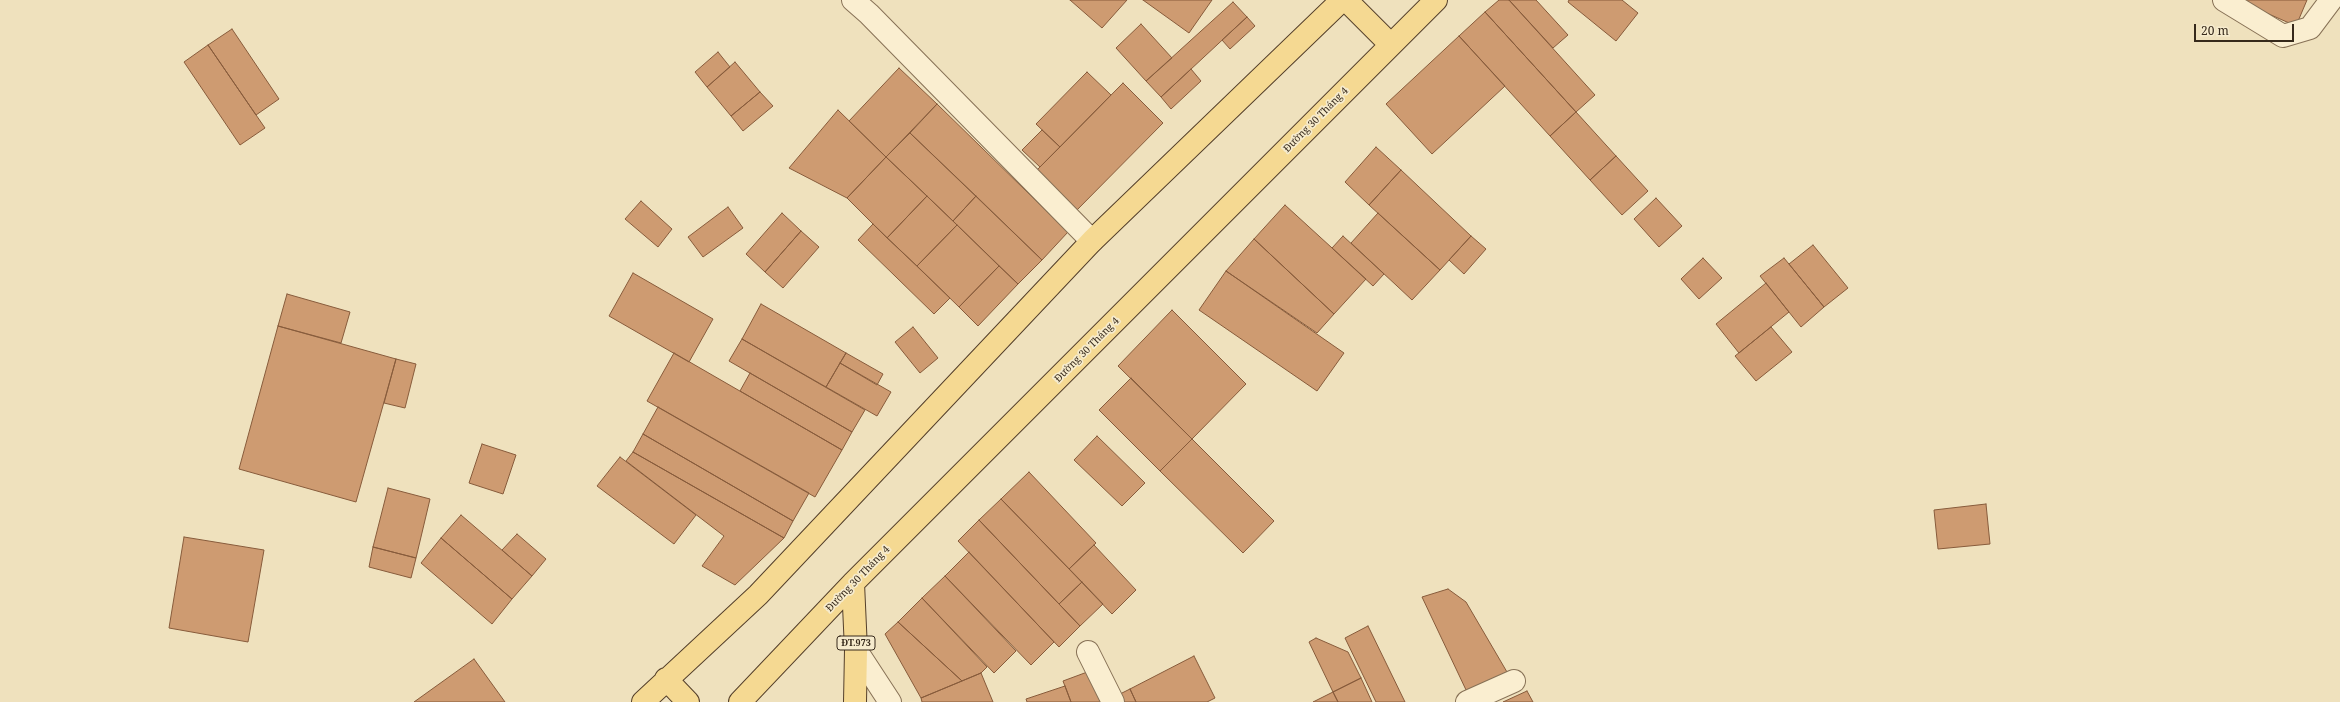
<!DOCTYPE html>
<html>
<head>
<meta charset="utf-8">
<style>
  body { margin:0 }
  #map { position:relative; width:2340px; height:702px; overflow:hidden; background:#efe1bd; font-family:"Noto Serif",serif }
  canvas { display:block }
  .scale { position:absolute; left:2194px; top:24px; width:100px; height:18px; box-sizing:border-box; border:2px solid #36291b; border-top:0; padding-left:5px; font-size:12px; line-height:14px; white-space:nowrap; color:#36291b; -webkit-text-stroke:3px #f6ebcd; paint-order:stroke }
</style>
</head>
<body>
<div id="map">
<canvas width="2340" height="702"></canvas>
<div class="scale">20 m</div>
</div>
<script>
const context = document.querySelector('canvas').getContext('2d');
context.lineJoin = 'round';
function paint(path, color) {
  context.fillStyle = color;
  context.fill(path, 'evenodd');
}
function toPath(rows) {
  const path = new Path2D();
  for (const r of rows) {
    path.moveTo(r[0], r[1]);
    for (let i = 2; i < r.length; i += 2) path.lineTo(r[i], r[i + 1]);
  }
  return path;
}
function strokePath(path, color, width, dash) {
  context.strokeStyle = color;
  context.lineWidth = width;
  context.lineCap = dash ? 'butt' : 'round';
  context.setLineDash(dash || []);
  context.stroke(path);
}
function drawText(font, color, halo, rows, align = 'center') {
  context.font = font + ' "Noto Serif",serif';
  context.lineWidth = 3.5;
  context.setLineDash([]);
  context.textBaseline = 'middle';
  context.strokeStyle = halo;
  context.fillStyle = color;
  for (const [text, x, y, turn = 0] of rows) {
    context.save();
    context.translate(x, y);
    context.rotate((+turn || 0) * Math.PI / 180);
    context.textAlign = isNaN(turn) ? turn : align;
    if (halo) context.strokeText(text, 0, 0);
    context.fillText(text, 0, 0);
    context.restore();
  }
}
const building = toPath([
  [1070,0,1127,0,1102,28,1070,0],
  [1143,0,1212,0,1189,33,1143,0],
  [1499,0,1509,0,1595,95,1576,112,1485,12,1499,0],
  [1509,0,1536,0,1568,35,1553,48,1509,0],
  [1569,0,1622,0,1638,13,1616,41,1568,2,1569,0],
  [2237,0,2307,0,2296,26,2237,0],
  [1233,2,1247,17,1161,97,1146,81,1233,2],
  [1485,12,1576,112,1550,136,1459,36,1485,12],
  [1247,17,1255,26,1230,49,1222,40,1247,17],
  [1141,24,1172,58,1146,81,1116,48,1141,24],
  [232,29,279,99,256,115,208,45,232,29],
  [1459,36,1505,86,1432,154,1386,104,1459,36],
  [208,45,265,128,240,145,184,62,208,45],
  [718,52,730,67,707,87,695,72,718,52],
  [735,62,760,92,731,116,707,87,735,62],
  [899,68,937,104,886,157,849,121,899,68],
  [1191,69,1201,81,1171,109,1161,97,1191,69],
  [1087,72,1111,95,1060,147,1036,124,1087,72],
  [1123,83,1163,123,1075,212,1035,172,1123,83],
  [760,92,773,106,743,131,731,116,760,92],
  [937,104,1068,232,1042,260,910,133,937,104],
  [838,110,886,157,847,198,789,168,838,110],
  [1576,112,1616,156,1590,180,1550,136,1576,112],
  [1042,130,1060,147,1040,167,1022,150,1042,130],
  [910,133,976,196,953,221,886,157,910,133],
  [1376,147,1401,170,1369,205,1345,182,1376,147],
  [1616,156,1648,191,1622,215,1590,180,1616,156],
  [886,157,927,196,887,238,847,198,886,157],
  [1401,170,1471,236,1440,270,1369,205,1401,170],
  [927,196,957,225,917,266,887,238,927,196],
  [976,196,1042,260,1018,284,953,221,976,196],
  [1656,198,1682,226,1659,247,1634,219,1656,198],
  [641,201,672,229,658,247,625,219,641,201],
  [1285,205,1366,279,1334,314,1254,239,1285,205],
  [728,207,743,228,703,257,688,237,728,207],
  [782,213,801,231,765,272,746,254,782,213],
  [1378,213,1440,270,1412,300,1351,243,1378,213],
  [873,224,950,298,934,314,858,240,873,224],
  [957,225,999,266,959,307,917,266,957,225],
  [801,231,819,247,783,288,765,272,801,231],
  [1343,236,1384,274,1373,286,1332,248,1343,236],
  [1471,236,1486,249,1464,274,1449,260,1471,236],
  [1254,239,1334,314,1317,333,1226,271,1254,239],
  [1813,245,1848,288,1824,307,1789,264,1813,245],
  [1703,258,1722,278,1699,299,1681,279,1703,258],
  [1784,258,1824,307,1801,327,1760,276,1784,258],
  [999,266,1018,284,978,326,959,307,999,266],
  [1226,271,1344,353,1317,391,1199,310,1226,271],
  [633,273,713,319,689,362,609,316,633,273],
  [1766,283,1789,312,1739,353,1716,324,1766,283],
  [287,294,350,312,341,343,278,326,287,294],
  [761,304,846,353,826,387,742,339,761,304],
  [1172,310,1246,384,1192,439,1118,366,1172,310],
  [278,326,396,359,356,502,239,469,278,326],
  [913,327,938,358,920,373,895,342,913,327],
  [1771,327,1792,352,1756,381,1735,356,1771,327],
  [742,339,865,410,852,432,729,361,742,339],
  [674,353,842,450,815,497,647,401,674,353],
  [846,353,883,374,877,385,840,363,846,353],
  [396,359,416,364,405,408,384,403,396,359],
  [840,363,891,392,877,416,826,387,840,363],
  [750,373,852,432,842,450,740,391,750,373],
  [1131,378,1192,439,1160,471,1099,410,1131,378],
  [658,407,809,493,793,521,643,434,658,407],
  [643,434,793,521,784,538,633,452,643,434],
  [1097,436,1145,483,1122,506,1074,460,1097,436],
  [1192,439,1274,521,1243,553,1160,471,1192,439],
  [482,444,516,455,503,494,469,483,482,444],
  [633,452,784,538,735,585,702,566,724,536,626,461,633,452],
  [620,457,696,515,674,544,597,486,620,457],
  [1029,472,1096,543,1069,569,1001,499,1029,472],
  [388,488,430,499,416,558,373,547,388,488],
  [1001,499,1082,582,1059,604,979,520,1001,499],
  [1986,504,1990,544,1938,549,1934,510,1986,504],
  [461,515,532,576,512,599,441,538,461,515],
  [979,520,1080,626,1059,647,958,541,979,520],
  [517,534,546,559,532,576,502,550,517,534],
  [184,537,264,550,248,642,169,628,184,537],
  [441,538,512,599,492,624,421,563,441,538],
  [1094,545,1136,590,1112,614,1069,569,1094,545],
  [373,547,416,558,411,578,369,567,373,547],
  [969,552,1054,642,1031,665,945,576,969,552],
  [945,576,1016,651,994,673,922,598,945,576],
  [1082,582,1103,604,1080,626,1059,604,1082,582],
  [1448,589,1466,602,1507,672,1467,692,1422,597,1448,589],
  [922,598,987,667,981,673,962,681,898,622,922,598],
  [898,622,962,681,921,698,885,634,898,622],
  [1368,626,1405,702,1376,702,1345,638,1368,626],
  [1316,638,1348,652,1361,678,1333,692,1309,642,1316,638],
  [1194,656,1215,698,1207,702,1136,702,1130,689,1194,656],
  [474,659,505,702,414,702,474,659],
  [1090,671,1101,702,1071,702,1063,681,1090,671],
  [981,673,993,702,922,702,921,698,981,673],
  [1361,678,1372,702,1338,702,1333,692,1361,678],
  [1065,686,1071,702,1027,702,1026,699,1065,686],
  [1130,689,1136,702,1119,702,1116,696,1130,689],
  [1527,691,1533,702,1503,702,1527,691],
  [1333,692,1338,702,1313,702,1333,692]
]);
const minor = toPath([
  [853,0,869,14,1092,241],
  [2224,0,2283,36,2310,28,2331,0],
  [856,650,890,702],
  [1088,652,1113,702],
  [1467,702,1514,681]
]);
const major = toPath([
  [1346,0,1391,45],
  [853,583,856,650,855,702],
  [666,679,688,702],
  [643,702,758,595,1092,241,1342,0],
  [740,702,853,583,1436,0]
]);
const shields = [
  [856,643,38]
];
const shieldNames = [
  ["ĐT.973",856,643]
];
const streetNames = [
  ["Đường 30 Tháng 4",1316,120,-45],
  ["Đường 30 Tháng 4",1087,350,-45],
  ["Đường 30 Tháng 4",858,579,-46]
];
paint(building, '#ce9b71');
strokePath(building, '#875b3b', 1);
strokePath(minor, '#877156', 24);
strokePath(major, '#543f2a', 24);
strokePath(minor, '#faeed0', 22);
strokePath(major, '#f5d992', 22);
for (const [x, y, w] of shields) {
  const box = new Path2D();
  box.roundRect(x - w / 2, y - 7, w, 14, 3);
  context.fillStyle = '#f6ebcd';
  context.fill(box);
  strokePath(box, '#36291b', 1);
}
drawText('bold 9px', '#36291b', null, shieldNames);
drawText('10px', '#36291b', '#f6ebcd', streetNames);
</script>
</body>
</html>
